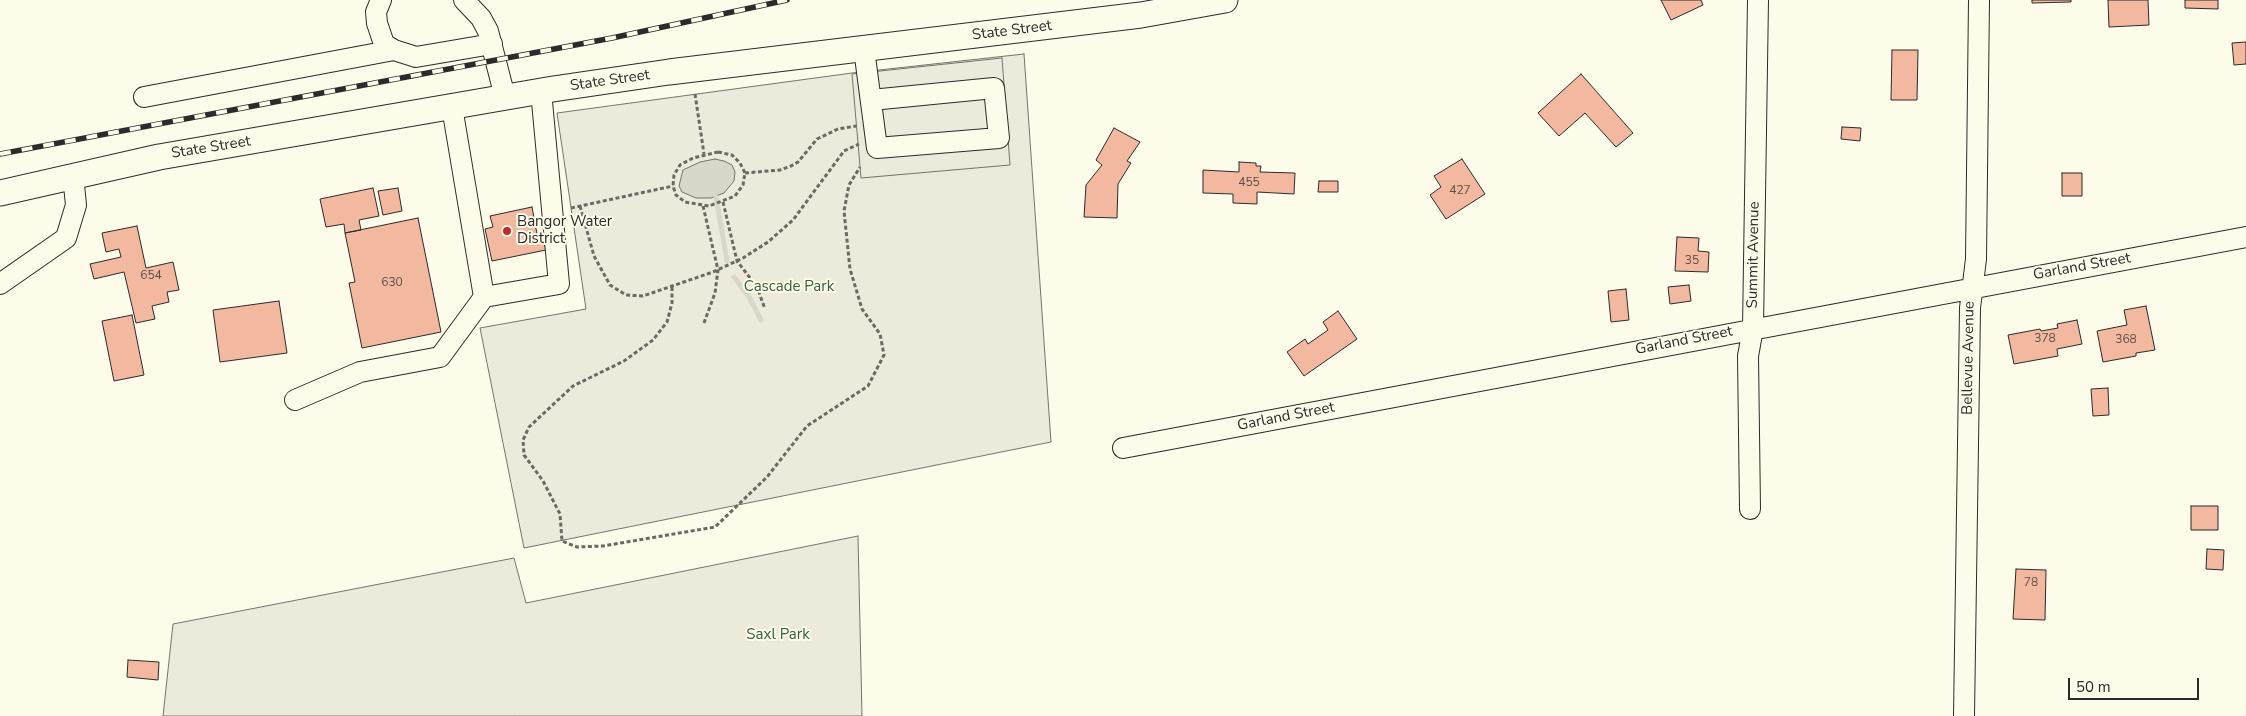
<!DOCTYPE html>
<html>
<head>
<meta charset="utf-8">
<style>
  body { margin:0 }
  #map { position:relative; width:2246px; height:716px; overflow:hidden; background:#fdfbea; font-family:"Nunito Sans",sans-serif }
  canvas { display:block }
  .scale { position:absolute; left:2068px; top:678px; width:131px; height:22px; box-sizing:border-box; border:2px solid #2b2b2b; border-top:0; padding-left:6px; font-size:15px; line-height:18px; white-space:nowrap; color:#2b2b2b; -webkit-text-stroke:4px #fdfbea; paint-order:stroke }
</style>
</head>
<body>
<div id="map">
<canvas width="2246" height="716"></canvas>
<div class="scale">50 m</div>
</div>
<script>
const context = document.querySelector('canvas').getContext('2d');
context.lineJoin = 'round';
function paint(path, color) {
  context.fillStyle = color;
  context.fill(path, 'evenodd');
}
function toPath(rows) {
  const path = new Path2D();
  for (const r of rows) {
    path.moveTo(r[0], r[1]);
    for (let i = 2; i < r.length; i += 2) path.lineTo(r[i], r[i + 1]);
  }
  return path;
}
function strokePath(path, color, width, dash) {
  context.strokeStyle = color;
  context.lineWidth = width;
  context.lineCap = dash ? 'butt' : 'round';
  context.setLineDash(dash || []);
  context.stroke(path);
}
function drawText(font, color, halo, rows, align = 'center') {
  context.font = font + ' "Nunito Sans",sans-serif';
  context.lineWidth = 4;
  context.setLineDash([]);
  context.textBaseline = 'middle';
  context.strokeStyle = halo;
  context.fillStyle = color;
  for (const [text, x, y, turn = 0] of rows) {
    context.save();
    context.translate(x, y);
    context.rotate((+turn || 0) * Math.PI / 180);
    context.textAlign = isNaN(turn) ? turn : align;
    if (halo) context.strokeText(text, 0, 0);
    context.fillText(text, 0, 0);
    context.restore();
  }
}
const green = toPath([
  [1024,54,1051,442,524,548,480,328,586,309,557,113,852,73,1024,54],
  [858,536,862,716,163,716,173,624,514,558,526,603,858,536]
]);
const parking = toPath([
  [1002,58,1010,165,861,178,852,74,1002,58]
]);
const water = toPath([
  [715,159,724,161,732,165,735,172,734,181,724,193,711,198,696,198,682,192,679,186,683,170,700,162,715,159]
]);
const stream = toPath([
  [716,197,727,261],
  [734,277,749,297,761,320]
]);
const building = toPath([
  [1661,0,1701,0,1703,5,1671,20,1661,0],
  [2032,0,2071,0,2071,2,2032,3,2032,0],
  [2108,0,2148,0,2149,25,2109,27,2108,0],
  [2185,0,2218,0,2218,9,2185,8,2185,0],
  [2246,42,2246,64,2234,65,2232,43,2246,42],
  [1892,50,1918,50,1917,100,1891,100,1892,50],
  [1581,74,1633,133,1616,147,1585,113,1559,136,1538,113,1581,74],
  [1842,127,1861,128,1860,141,1841,139,1842,127],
  [1114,128,1140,142,1127,161,1131,163,1118,184,1117,218,1084,217,1086,185,1102,165,1096,160,1114,128],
  [1462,159,1485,194,1446,219,1430,195,1441,187,1434,176,1462,159],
  [1239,162,1256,163,1256,166,1261,166,1260,172,1295,173,1294,194,1257,192,1257,204,1233,203,1233,194,1203,193,1203,170,1239,172,1239,162],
  [2062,173,2082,173,2082,196,2062,196,2062,173],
  [1319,181,1338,181,1338,192,1318,192,1319,181],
  [373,188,379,216,359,220,361,230,345,233,344,224,326,227,320,199,373,188],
  [398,188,402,211,383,215,378,191,398,188],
  [532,207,537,234,542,233,546,250,492,261,485,229,493,227,490,216,532,207],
  [418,218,441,332,362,348,349,283,355,282,345,233,418,218],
  [137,226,146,268,173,262,179,290,167,292,169,302,152,306,155,319,136,323,124,272,94,279,90,264,121,257,119,249,106,252,102,233,137,226],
  [1677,237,1699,238,1698,251,1709,252,1708,272,1675,271,1677,237],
  [1689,285,1691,301,1670,304,1668,287,1689,285],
  [1626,289,1629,320,1611,322,1608,291,1626,289],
  [279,301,287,353,220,362,213,310,279,301],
  [2146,306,2155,350,2136,353,2136,356,2103,362,2097,331,2127,325,2124,310,2146,306],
  [1338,311,1357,339,1304,376,1287,352,1305,339,1308,344,1328,330,1323,322,1338,311],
  [132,315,144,375,114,381,102,321,132,315],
  [2077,320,2082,344,2057,349,2058,356,2014,364,2008,335,2040,329,2041,331,2058,328,2057,324,2077,320],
  [2108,388,2109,415,2093,416,2091,389,2108,388],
  [2191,506,2218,506,2218,530,2191,530,2191,506],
  [2207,549,2224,550,2223,570,2206,569,2207,549],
  [2016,569,2046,570,2045,620,2013,619,2016,569],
  [128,660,159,662,158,680,127,677,128,660]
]);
const path = toPath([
  [695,94,704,154],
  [718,152,732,155,740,163,745,173,743,185,735,196,709,206,685,202,676,195,673,186,674,175,680,165,693,158,718,152],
  [745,173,780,170,791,166,798,162,817,139,838,129,856,126],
  [723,202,737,261,757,287,765,309],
  [580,206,594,256,610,285,626,295,643,296,713,272,743,258,768,242,793,220,844,151,859,144],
  [703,206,718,270,715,293,704,323],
  [571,208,673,186],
  [672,287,672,303,667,322,653,340,624,361,573,386,529,427,523,440,524,455,543,481,560,514,562,541,577,547,603,546,715,527,767,477,807,426,868,386,884,355,880,334,862,309,850,269,844,211,849,185,860,167]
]);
const minor = toPath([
  [381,0,376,12,377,23,384,44,394,50,416,57,492,44],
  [464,0,481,18,488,31,505,97],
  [864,49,877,148,999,138,994,88,871,100],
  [144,97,394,50],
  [452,107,484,297,559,284,541,91],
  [0,284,66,238,76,205,73,175],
  [295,400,360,372,440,357,484,297],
  [1123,448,2246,237],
  [1750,509,1748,356,1753,328,1758,0],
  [1964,716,1970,308,1976,259,1979,0]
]);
const major = toPath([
  [0,193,159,157,553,89,669,72,1141,15,1225,0]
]);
const rail = toPath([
  [0,154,612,38,787,0]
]);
const markers = [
  [507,231,5,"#c62828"]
];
const numberNames = [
  ["455",1249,183],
  ["427",1460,191],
  ["35",1692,261],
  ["654",151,276],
  ["630",392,283],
  ["378",2045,339],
  ["368",2126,340],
  ["78",2031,583]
];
const streetNames = [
  ["State Street",1012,31,-7],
  ["State Street",610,81,-8],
  ["State Street",211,148,-9],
  ["Summit Avenue",1754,255,-89],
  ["Garland Street",2082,267,-10],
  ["Garland Street",1684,341,-11],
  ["Bellevue Avenue",1969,358,-89],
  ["Garland Street",1286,417,-11]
];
const poiNames = [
  ["Bangor Water",517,222],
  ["District",517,239]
];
const parkNames = [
  ["Cascade Park",789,287],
  ["Saxl Park",778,635]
];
paint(green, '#ecebdb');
strokePath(green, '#74746e', 1);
paint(parking, '#eceadb');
strokePath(parking, '#74746e', 1);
paint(water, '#d8d7c9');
strokePath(water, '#74746e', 1);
strokePath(stream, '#d8d7c9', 5);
paint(building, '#f2b8a0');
strokePath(building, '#2b2b2b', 1);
strokePath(minor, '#2b2b2b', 22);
strokePath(major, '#2b2b2b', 27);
strokePath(path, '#6a6964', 3, [4, 2.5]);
strokePath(minor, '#fdfbea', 20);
strokePath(major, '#fdfbea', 25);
strokePath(rail, '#2b2b2b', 5.5);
strokePath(rail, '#fdfbea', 4, [11]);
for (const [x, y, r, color] of markers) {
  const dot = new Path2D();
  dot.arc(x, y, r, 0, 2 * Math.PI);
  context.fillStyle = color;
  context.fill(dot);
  strokePath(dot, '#fdfbea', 2);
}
drawText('12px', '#5d4e48', null, numberNames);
drawText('15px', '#2b2b2b', '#fdfbea', streetNames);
drawText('15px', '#2b2b2b', '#fdfbea', poiNames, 'left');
drawText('15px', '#34623c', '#fdfbea', parkNames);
</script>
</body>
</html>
